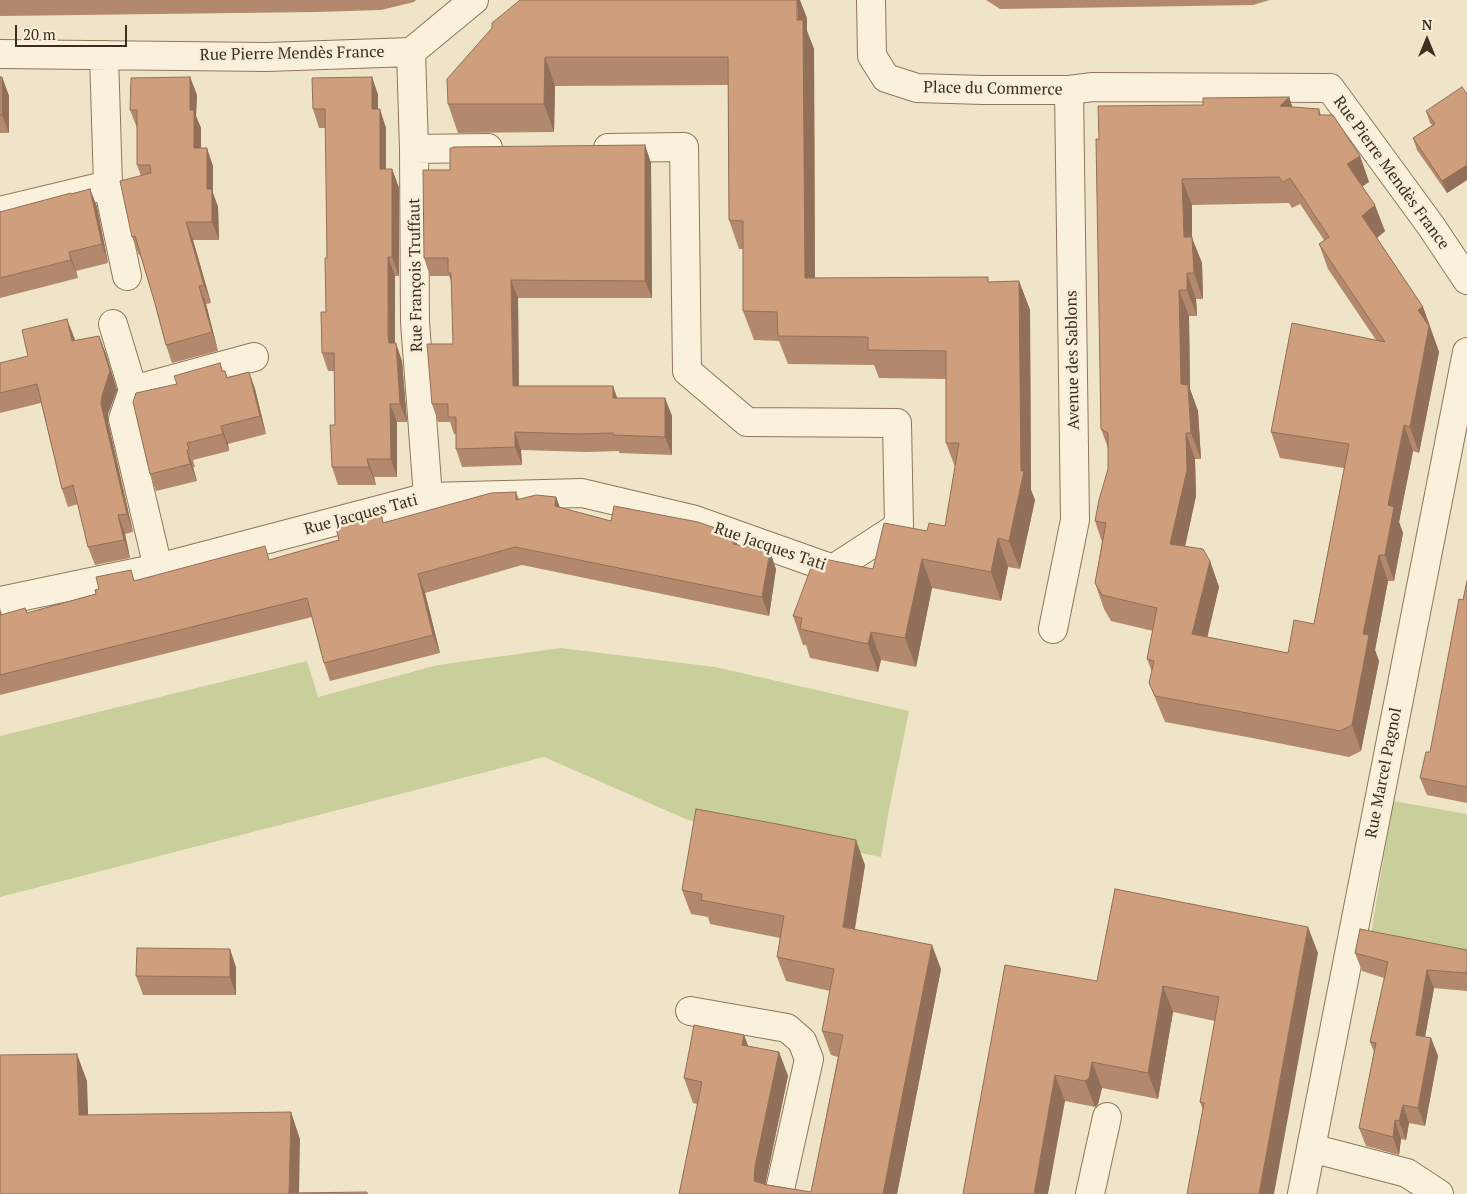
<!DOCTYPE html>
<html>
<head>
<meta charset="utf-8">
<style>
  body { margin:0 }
  #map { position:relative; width:1467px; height:1194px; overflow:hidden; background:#f0e4c8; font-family:"PT Serif",serif }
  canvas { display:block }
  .north { position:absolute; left:1402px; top:15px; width:50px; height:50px; -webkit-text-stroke:4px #f7eed8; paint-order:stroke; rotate:0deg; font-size:14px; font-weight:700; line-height:20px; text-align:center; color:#3d2e20 }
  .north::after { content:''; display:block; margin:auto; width:18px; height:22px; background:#3d2e20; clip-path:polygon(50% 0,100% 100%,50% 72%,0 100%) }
  .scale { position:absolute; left:15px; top:25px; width:112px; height:22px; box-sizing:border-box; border:2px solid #3d2e20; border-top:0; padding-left:6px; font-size:15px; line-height:18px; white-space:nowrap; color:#3d2e20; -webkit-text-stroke:4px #f7eed8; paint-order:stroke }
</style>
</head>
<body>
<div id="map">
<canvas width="1467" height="1194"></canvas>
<div class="north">N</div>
<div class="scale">20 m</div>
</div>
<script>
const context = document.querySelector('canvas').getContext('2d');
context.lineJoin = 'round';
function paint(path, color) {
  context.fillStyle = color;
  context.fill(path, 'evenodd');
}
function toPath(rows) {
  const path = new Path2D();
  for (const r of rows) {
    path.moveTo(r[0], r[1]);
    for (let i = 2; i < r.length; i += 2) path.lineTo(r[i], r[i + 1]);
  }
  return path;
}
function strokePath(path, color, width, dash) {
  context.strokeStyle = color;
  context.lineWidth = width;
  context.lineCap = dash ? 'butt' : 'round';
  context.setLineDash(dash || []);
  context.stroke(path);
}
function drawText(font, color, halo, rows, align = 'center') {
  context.font = font + ' "PT Serif",serif';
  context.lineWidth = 5;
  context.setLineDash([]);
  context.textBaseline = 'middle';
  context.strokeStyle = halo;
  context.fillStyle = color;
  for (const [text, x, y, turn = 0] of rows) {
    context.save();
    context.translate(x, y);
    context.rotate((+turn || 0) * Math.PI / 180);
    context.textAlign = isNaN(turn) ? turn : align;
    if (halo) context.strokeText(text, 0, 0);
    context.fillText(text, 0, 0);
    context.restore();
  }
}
const green = toPath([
  [561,648,715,667,909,711,888,815,881,857,688,820,544,757,0,897,0,736,307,661,318,697,438,665],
  [1393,801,1467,814,1467,963,1369,946]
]);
const pedestrian = toPath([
  [1053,629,1075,520,1069,90]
]);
const minor = toPath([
  [871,0,872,56,886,78,917,88,983,90,1069,90,1093,87,1330,88,1431,226,1467,280],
  [411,52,414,149,415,322,428,497],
  [0,54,267,57,411,52,474,0],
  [104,55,108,185,127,276],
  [414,149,488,148],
  [0,211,108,185],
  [113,324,133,390],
  [158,568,123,419,133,390,254,357],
  [0,601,158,568,428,497,582,493,692,519,833,569,899,526,897,423,747,422,687,371,684,147,608,148],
  [690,1011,787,1028,802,1041,809,1059,779,1194],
  [1311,1148,1407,1173,1439,1194],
  [1090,1194,1107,1117],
  [1302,1194,1467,352]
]);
const wall = toPath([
  [0,0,416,0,414,2,381,10,316,12,0,16],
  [986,0,1270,0,1253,5,1000,9],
  [807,18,807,31,814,49,815,278,990,282,1019,281,1030,310,1031,490,1035,500,1020,569,1008,567,1001,601,932,588,916,667,881,660,878,672,810,658,806,645,803,645,793,616,873,569,927,531,945,526,955,467,946,443,946,379,879,378,874,365,788,364,779,341,754,340,743,311,743,249,739,249,729,220,728,85,555,86,554,132,458,133,448,104,492,28],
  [0,77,2,77,9,96,9,133,0,133],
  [190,77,197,95,196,116,201,128,201,148,213,166,213,193,218,207,219,240,193,240,211,303,206,304,218,351,172,363,166,345,154,300,140,255,139,255,132,237,141,176,137,165,137,128,130,110],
  [372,77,378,95,378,109,386,128,386,169,392,169,399,188,399,276,395,276,395,343,402,361,407,422,397,422,397,477,374,477,376,485,338,485,332,467,335,425,334,371,328,371,322,353,326,312,327,258,326,128,319,128,313,109],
  [1467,94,1467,180,1447,193,1417,150,1413,138,1432,125,1430,123,1426,111],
  [1289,97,1292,107,1319,109,1321,115,1360,156,1369,182,1362,186,1385,231,1377,238,1423,307,1439,352,1419,453,1413,451,1399,522,1403,533,1394,581,1388,581,1375,650,1379,661,1361,751,1349,757,1247,737,1165,722,1149,683,1152,672,1147,659,1153,631,1111,621,1104,609,1095,583,1102,542,1095,521,1108,469,1108,448,1101,429,1099,139,1203,105],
  [1289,203,1292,208,1300,204,1324,240,1319,244,1328,269,1376,340,1271,432,1280,458,1344,468,1314,624,1288,653,1207,637,1219,587,1210,561,1185,546,1196,496,1195,459,1201,459,1198,411,1190,389,1189,316,1197,316,1196,299,1203,299,1202,263,1192,238,1192,205],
  [645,145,651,163,652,298,518,298,519,386,618,398,665,398,672,416,672,455,619,453,619,451,586,452,521,450,522,465,462,467,456,449,456,434,454,434,450,422,438,422,432,404,453,344,452,284,449,276,430,276,424,258,450,170],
  [90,189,97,207,108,263,76,271,78,278,0,298,0,212],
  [99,336,106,354,117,390,108,414,108,422,133,532,125,534,130,558,95,565,88,547,78,504,68,507,62,489,41,403,0,413,0,363,28,356,74,337,75,341],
  [220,363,223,371,225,371,227,377,249,372,255,389,266,434,228,444,229,451,193,460,195,467,193,467,197,481,156,491,150,474,177,384],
  [516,492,519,499,556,497,560,508,611,521,716,531,734,536,737,545,776,569,769,616,522,565,425,593,440,653,330,681,324,663,312,617,0,695,0,608,2,614,27,613,96,594,135,580,270,560,339,540,384,522],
  [1467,581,1467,803,1427,795,1420,778,1430,752],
  [865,865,855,929,941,969,897,1194,679,1194,697,1104,693,1103,684,1078,744,1035,748,1046,779,1052,788,1076,765,1184,811,1192,838,1057,831,1055,822,1031,830,991,786,981,777,957,780,938,710,924,708,917,691,914,682,890],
  [1467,950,1467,991,1434,988,1425,1037,1431,1038,1438,1056,1425,1126,1409,1123,1406,1140,1401,1139,1399,1155,1366,1146,1359,1128,1374,1052,1370,1042,1384,978,1362,971,1355,953],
  [1318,953,1203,1110,1200,1102,1215,1021,1173,1012,1158,1099,1102,1088,1098,1104,1095,1107,1065,1101,963,1194,1097,981],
  [236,967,236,995,143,995,136,976]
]);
const shadedWall = toPath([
  [797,0,800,0,807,18,807,31,814,49,815,306,805,278],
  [545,57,555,86,554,132,544,104],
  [2,77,9,96,9,133,2,115],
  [190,77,197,95,196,116,201,128,201,166,194,148,190,110],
  [372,77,378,95,378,127,372,109],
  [1289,97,1298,123,1280,106],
  [380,109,386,128,386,188,380,169],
  [645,145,651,163,652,298,645,281],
  [207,148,213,166,213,193,218,207,219,240,212,222,207,189],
  [1360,156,1369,182,1357,190,1347,164],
  [1467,165,1467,180,1447,193,1442,181],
  [392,169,399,188,399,276,392,257],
  [1182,179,1192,205,1192,238,1202,263,1203,299,1194,273,1184,237],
  [90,189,97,207,108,263,102,244],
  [1375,205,1385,231,1372,242,1362,216],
  [186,222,193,240,211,303,204,285],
  [69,252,76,271,78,278,71,260],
  [388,257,395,276,395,353,389,343],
  [1187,273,1196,299,1197,316,1187,290],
  [511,280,518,298,519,403,513,386],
  [1019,281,1030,310,1031,490,1035,500,1020,569,1009,541,1021,471],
  [199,286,206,304,218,351,212,332],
  [1179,290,1189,316,1190,389,1198,411,1201,459,1191,433,1181,384],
  [1423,307,1439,352,1419,453,1410,427,1418,310],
  [67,319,74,337,79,359,72,341],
  [99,336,106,354,117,390,108,414,108,422,133,532,127,514,101,404],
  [396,343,402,361,407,422,400,404],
  [249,372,255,389,266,434,260,416],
  [613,386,619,403,613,398],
  [665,398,672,416,672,455,665,437],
  [390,404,397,422,397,477,391,459],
  [1404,425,1413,451,1399,522,1403,533,1394,581,1385,555,1388,505],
  [221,426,228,444,229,451,223,434],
  [515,432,521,450,522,465,515,447],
  [1186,433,1195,459,1196,496,1180,570,1170,544],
  [187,450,193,467,197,481,190,464],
  [367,459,374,477,376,485,369,467],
  [556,497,563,516,555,506],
  [118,515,125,534,130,558,124,540],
  [734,536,741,554,733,544],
  [998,538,1008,567,1001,601,991,572],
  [770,551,776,569,769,616,762,597],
  [1379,555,1388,581,1375,650,1379,661,1361,751,1352,725,1363,634],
  [922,559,932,588,916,667,905,638],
  [1210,561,1219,587,1202,660,1192,634],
  [418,574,425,593,440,653,433,635],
  [871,632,881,660,878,672,868,644],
  [856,840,865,865,851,951,843,927],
  [1308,927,1318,953,1274,1194,1259,1194],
  [932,945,941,969,897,1194,883,1194],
  [230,949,236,967,236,995,230,977],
  [1427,970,1434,988,1422,1053,1416,1035],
  [1163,986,1173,1012,1158,1099,1148,1073],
  [744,1035,753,1059,742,1045],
  [1431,1038,1438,1056,1425,1126,1418,1108],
  [779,1052,788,1076,764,1191,754,1181,755,1166],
  [77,1054,87,1081,89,1141,79,1115],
  [1092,1062,1102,1088,1098,1104,1095,1107,1085,1081],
  [1055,1075,1065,1101,1048,1194,1034,1194],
  [1403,1105,1409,1123,1406,1140,1399,1121],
  [291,1112,300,1139,299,1194,289,1193],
  [1395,1120,1401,1139,1399,1155,1393,1137]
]);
const building = toPath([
  [520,0,797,0,797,20,803,20,805,278,988,277,988,282,1019,281,1021,471,1024,471,1009,541,998,538,991,572,922,559,905,638,871,632,868,644,800,629,802,618,793,616,815,557,873,569,884,523,927,531,929,523,945,526,959,443,946,443,946,351,868,350,868,337,778,336,777,312,743,311,743,221,729,220,728,57,545,57,544,104,448,104,447,79,492,28,492,23,520,0],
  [0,77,2,77,2,115,0,115,0,77],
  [190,77,190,110,194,110,194,148,207,148,207,189,212,189,212,222,186,222,204,285,199,286,212,332,166,345,154,300,135,236,132,237,120,181,151,173,150,165,137,165,137,110,130,110,131,78,190,77],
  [372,77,372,109,380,109,380,169,392,169,392,257,388,257,388,335,389,343,396,343,400,404,390,404,391,459,367,459,369,467,332,467,330,425,335,425,334,353,322,353,321,312,326,312,325,258,327,258,325,109,313,109,312,78,372,77],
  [1462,87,1467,94,1467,165,1442,181,1413,138,1435,124,1426,111,1462,87],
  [1289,97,1280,106,1319,109,1319,115,1333,115,1360,156,1347,164,1375,205,1362,216,1423,307,1418,310,1429,326,1410,427,1404,425,1388,505,1394,507,1385,555,1379,555,1363,634,1369,635,1352,725,1340,731,1237,711,1155,696,1149,683,1154,661,1147,659,1157,608,1102,595,1095,583,1106,523,1095,521,1099,500,1108,469,1108,433,1101,429,1096,139,1099,139,1098,106,1203,105,1203,98,1289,97],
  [1279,177,1283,182,1290,178,1329,237,1319,244,1385,342,1292,323,1271,432,1349,444,1314,624,1294,620,1288,653,1192,634,1210,561,1203,549,1170,544,1187,470,1186,433,1191,433,1188,385,1181,384,1179,290,1187,290,1187,273,1194,273,1192,237,1184,237,1182,179,1279,177],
  [645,145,645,281,511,280,513,386,613,386,613,398,665,398,665,437,613,435,613,433,579,434,515,432,515,447,456,449,456,417,448,417,448,404,432,404,427,344,453,344,451,273,448,273,448,258,424,258,423,170,450,170,450,148,453,148,453,147,645,145],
  [90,189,102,244,69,252,71,260,0,278,0,212,71,193,71,194,90,189],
  [67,319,72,341,99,336,110,371,102,396,101,404,127,514,118,515,124,540,88,547,73,485,62,489,37,384,0,393,0,363,28,356,22,330,67,319],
  [220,363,222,371,225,371,227,378,249,372,260,416,221,426,223,434,187,443,189,449,187,450,190,464,150,474,133,402,136,393,177,384,174,376,220,363],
  [516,492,516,500,536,495,556,497,555,506,611,521,614,506,698,522,715,528,714,531,734,536,733,544,770,551,762,597,515,547,418,574,433,635,324,663,307,598,0,675,0,612,1,615,25,608,27,613,96,594,95,590,99,589,96,577,131,570,134,581,265,546,269,560,339,540,335,524,381,512,383,523,491,493,516,492],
  [1467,581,1467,787,1420,778,1426,752,1430,752,1459,599,1463,600,1467,581],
  [696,809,777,824,856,840,843,927,932,945,883,1194,679,1194,702,1082,684,1078,694,1025,744,1035,742,1045,779,1052,755,1166,754,1181,767,1185,811,1192,843,1035,822,1031,834,969,777,957,784,916,701,900,702,894,682,890,696,809],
  [1115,889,1308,927,1259,1194,1187,1194,1204,1103,1200,1102,1219,997,1163,986,1148,1073,1092,1062,1089,1078,1085,1081,1055,1075,1034,1194,963,1194,1005,965,1097,981,1115,889],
  [1360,929,1467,950,1467,973,1427,970,1416,1035,1431,1038,1418,1108,1403,1105,1399,1121,1395,1120,1393,1137,1359,1128,1376,1043,1370,1042,1388,962,1355,953,1360,929],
  [137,948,230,949,230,977,136,976,137,948],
  [77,1054,79,1115,291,1112,289,1193,367,1192,367,1194,0,1194,0,1055,77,1054]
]);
const streetNames = [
  ["Rue Pierre Mendès France",292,54,-1],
  ["Place du Commerce",993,89,1],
  ["Rue Pierre Mendès France",1391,173,54],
  ["Rue François Truffaut",416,275,-91],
  ["Avenue des Sablons",1073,360,-91],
  ["Rue Jacques Tati",361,515,-15],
  ["Rue Jacques Tati",770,547,19],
  ["Rue Marcel Pagnol",1384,773,-79]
];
paint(green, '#c9cf9b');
strokePath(pedestrian, '#8d765c', 30);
strokePath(minor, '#8d765c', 30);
strokePath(pedestrian, '#faf1dc', 28);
strokePath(minor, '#faf1dc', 28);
paint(wall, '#b2896c');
paint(shadedWall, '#916f58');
paint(building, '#cf9f7d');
strokePath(building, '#916f58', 1);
drawText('16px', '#3d2e20', '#f7eed8', streetNames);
</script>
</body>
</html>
